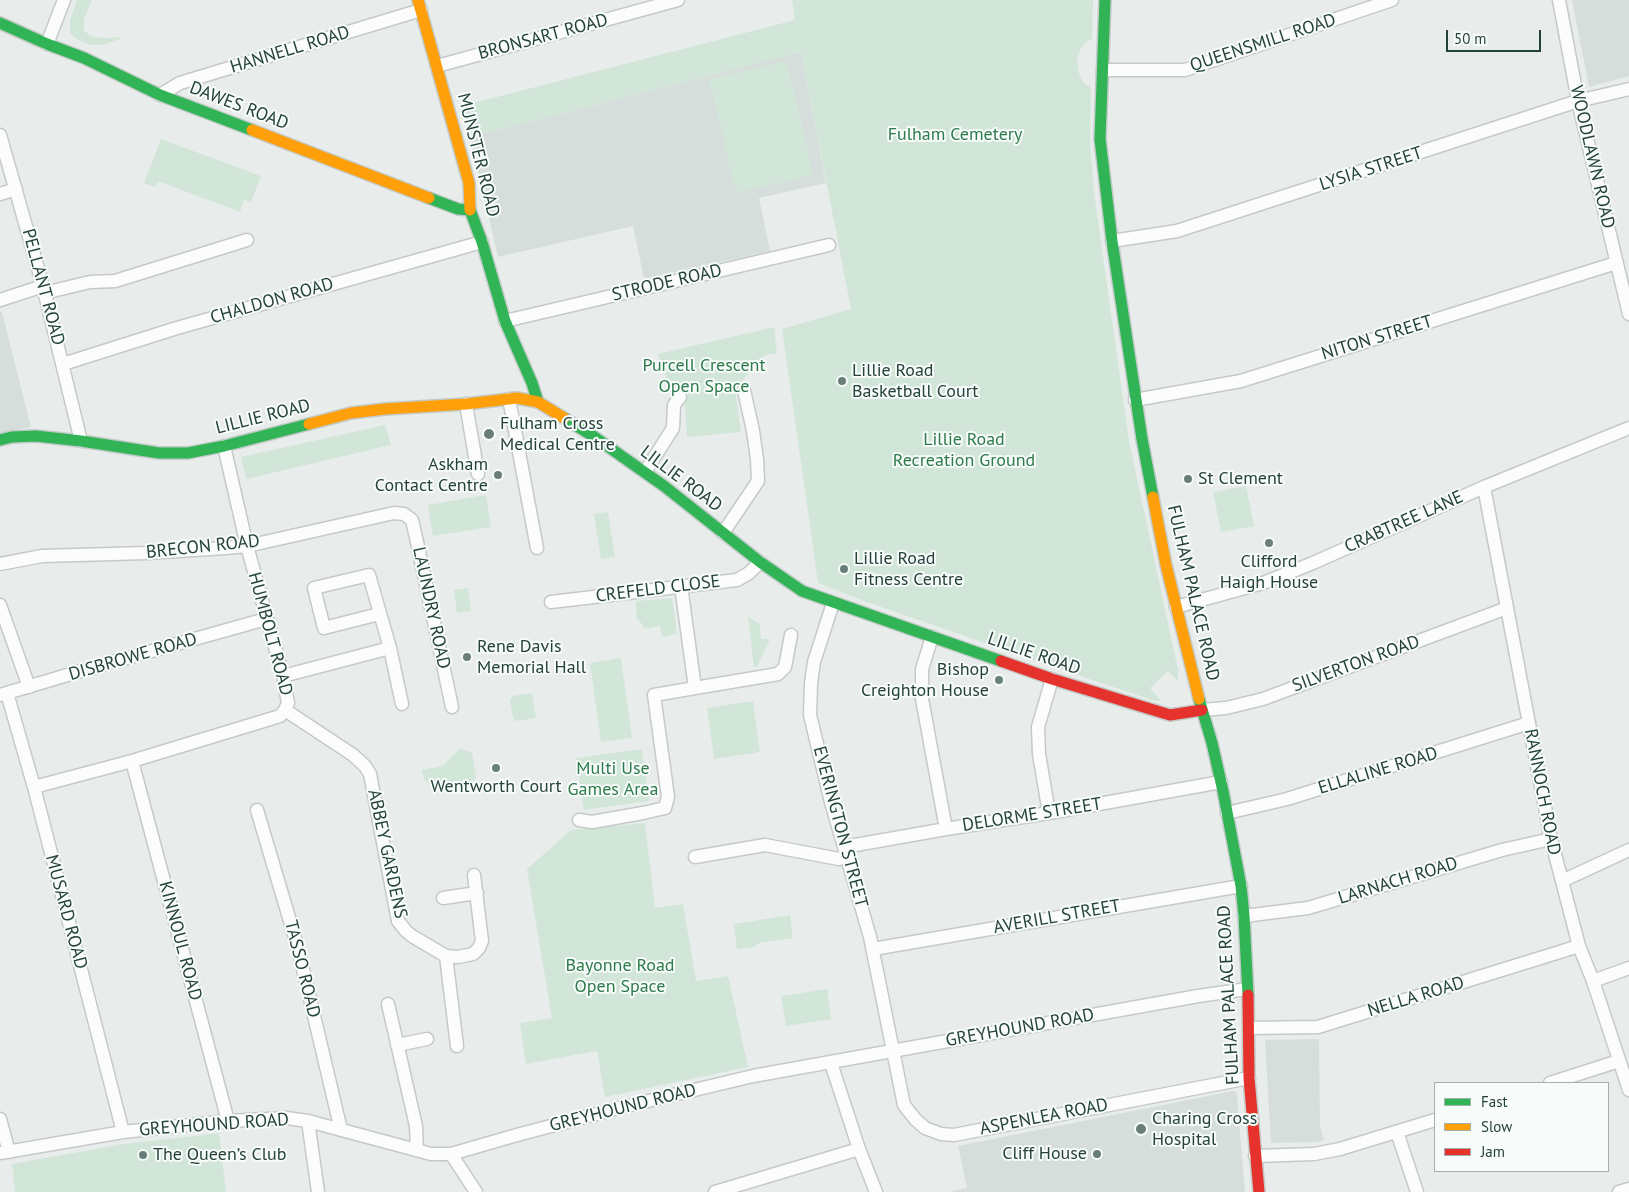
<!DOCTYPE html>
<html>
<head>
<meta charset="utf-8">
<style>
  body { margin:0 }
  #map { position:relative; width:1629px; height:1192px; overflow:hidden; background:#e8edeb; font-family:"PT Sans",sans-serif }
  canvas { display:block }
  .legend { position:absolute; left:1434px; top:1082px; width:175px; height:90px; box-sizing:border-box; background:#f7fbf9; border:1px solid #a3b1ad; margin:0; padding:6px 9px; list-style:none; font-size:15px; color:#24423a }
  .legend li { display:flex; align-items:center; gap:10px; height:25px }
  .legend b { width:25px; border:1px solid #a3b1ad }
  .scale { position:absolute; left:1446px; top:30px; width:95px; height:22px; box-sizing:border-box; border:2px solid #24423a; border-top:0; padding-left:6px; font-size:15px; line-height:18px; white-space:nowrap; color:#24423a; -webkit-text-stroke:4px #f7fbf9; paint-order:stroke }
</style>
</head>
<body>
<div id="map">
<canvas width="1629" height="1192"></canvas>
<ul class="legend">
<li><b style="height:6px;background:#30b455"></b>Fast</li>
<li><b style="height:6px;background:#ff9f0a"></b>Slow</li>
<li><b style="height:6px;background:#e5322d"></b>Jam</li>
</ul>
<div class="scale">50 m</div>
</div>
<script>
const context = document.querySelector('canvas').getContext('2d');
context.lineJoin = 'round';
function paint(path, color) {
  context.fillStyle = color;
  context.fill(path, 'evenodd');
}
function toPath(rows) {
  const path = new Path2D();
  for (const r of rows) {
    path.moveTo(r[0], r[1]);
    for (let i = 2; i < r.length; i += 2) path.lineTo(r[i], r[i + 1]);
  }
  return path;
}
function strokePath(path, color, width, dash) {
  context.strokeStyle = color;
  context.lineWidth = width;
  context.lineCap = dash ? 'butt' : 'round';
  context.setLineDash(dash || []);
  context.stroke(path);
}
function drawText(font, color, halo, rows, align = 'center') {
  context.font = font + ' "PT Sans",sans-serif';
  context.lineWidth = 4;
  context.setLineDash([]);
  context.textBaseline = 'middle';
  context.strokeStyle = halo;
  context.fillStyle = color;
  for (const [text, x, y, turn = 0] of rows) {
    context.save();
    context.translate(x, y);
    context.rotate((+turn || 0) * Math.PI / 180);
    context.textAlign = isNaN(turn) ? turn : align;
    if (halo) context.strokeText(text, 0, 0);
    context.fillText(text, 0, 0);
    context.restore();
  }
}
const built = toPath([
  [1572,0,1629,0,1629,76,1589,87],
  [801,52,826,183,759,198,770,251,644,279,633,226,498,257,470,137],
  [0,312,2,312,31,427,0,433],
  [1319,1039,1320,1126,1324,1140,1318,1142,1271,1143,1265,1040],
  [1233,1091,1236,1092,1237,1096,1245,1192,948,1192,967,1188,958,1146]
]);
const green = toPath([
  [77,0,92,0,84,19,84,31,93,37,108,38,120,37,120,39,102,45,90,45,77,39,70,33,70,20],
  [792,0,1093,0,1092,39,1087,41,1081,48,1077,59,1079,73,1083,82,1091,88,1090,143,1094,192,1129,441,1178,670,1178,681,1168,671,1150,688,1161,701,1155,701,1068,672,864,601,818,583,782,329,851,309,801,52,470,137,462,106,795,20],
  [787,61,813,175,736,193,709,79],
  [161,139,261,176,251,202,244,200,240,212,158,181,155,187,144,183],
  [774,327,777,353,765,355,735,389,741,432,687,437,685,405,670,387,658,354],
  [385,425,391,445,246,479,241,457],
  [1246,486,1254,526,1221,532,1213,492],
  [486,495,491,527,433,536,428,505],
  [608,512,615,557,601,559,594,514],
  [468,588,471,611,457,613,454,590],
  [672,598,677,634,662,637,660,626,643,629,643,625,637,619,636,601],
  [748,617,760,624,761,639,770,639,757,667,754,667],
  [621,658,632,738,601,742,590,663],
  [532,693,536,718,516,721,513,718,510,700,513,696],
  [753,701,760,752,714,759,707,708],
  [460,748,472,753,476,777,467,789,445,792,424,780,422,770,443,766],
  [642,749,649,801,584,810,576,758],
  [645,823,655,908,683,904,696,981,728,976,748,1067,605,1097,597,1051,526,1064,520,1023,552,1018,527,869,571,830],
  [790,915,793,938,759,943,754,947,737,949,734,924],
  [827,989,831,1019,786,1026,781,996],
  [219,1133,226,1192,15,1192,12,1164,117,1145]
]);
const street = toPath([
  [1559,0,1578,101,1629,314],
  [47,44,64,0],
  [437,66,678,0],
  [1103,70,1185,70,1392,0],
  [160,95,180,83,421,10],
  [0,135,43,286,81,441],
  [0,194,16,189],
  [1112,241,1177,231,1578,101,1629,89],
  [44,293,90,282,115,281,247,240],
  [0,300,43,286],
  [505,321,829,245],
  [63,364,177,328,482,242],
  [509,399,537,548],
  [1135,400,1241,381,1616,263],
  [466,404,478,474],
  [645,472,673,428,674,405,680,397],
  [1484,487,1551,839,1579,946,1593,981,1629,1090],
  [723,533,758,481,757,459,753,431,744,390],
  [0,564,42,556,147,553,225,548,247,546,394,513,404,514,412,520,417,542,452,707],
  [551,602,737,580,749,573,760,562],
  [833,603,814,662,811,683,810,715,831,802,870,937,904,1105,915,1119,925,1128,941,1134,954,1135,1249,1078],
  [0,605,29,687],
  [1176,607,1263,583,1313,563,1484,487,1629,428],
  [379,614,324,628,314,588,369,575,390,648],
  [932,637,922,669,922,699,946,829],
  [283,676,390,648,402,704],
  [695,688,778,674,785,667,791,635],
  [7,693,34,787,123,1132],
  [0,695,91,668,266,619],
  [285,710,353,755,365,766,370,774,398,921,406,931,412,936,446,956,457,1046],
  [1202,710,1226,708,1263,699,1507,608],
  [132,761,228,1121],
  [34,787,132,761,280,716,285,710,288,703,283,676,247,546,224,446],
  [257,810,298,948,341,1130],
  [1049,813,1039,754,1038,727,1052,679],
  [1227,813,1287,799,1529,723],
  [579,820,592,822,643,813,665,808,668,797,654,695,695,688,681,586],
  [844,847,946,829,1049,813,1221,782],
  [695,857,765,845,839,859,846,856],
  [1562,881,1629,850],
  [443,898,477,893],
  [1244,916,1308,908,1502,850,1551,839],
  [873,949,1241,886],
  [446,956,458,957,473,954,479,948,482,941,474,875],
  [1593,981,1629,968],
  [388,1004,416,1126,417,1150],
  [1249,1028,1318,1027,1579,946],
  [397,1045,427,1039],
  [831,1063,859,1149,876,1192],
  [1550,1083,1619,1061],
  [0,1119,9,1152],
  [308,1121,318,1192],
  [1397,1132,1417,1192],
  [0,1153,123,1132,228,1121,286,1118,308,1121,431,1154,451,1154,517,1135,619,1108,753,1076,1198,996,1247,989],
  [451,1154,476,1192],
  [1255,1156,1314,1154,1340,1149,1435,1120],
  [715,1192,859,1149],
  [1619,1192,1629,1189]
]);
const fast = toPath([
  [1105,0,1100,139,1112,241,1142,439,1153,497],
  [0,23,47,44,84,58,160,95,252,130],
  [429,198,458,209,470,210,482,242,505,321,532,383,538,402],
  [564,418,593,436,664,486,760,562,802,591,1001,661],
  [0,440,12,437,36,436,81,441,159,453,188,453,224,446,309,424],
  [1199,699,1212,743,1223,791,1241,886,1244,916,1248,995]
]);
const slow = toPath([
  [418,0,469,183,470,210],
  [252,130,429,198],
  [309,424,351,413,385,409,466,404,517,398,538,402,564,418],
  [1153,497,1166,565,1199,699]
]);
const jam = toPath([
  [1001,661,1052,679,1170,715,1202,710],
  [1248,995,1249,1078,1259,1192]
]);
const markers = [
  [842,381,5,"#697e78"],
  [489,434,6,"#697e78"],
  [498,475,5,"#697e78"],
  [1188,479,5,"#697e78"],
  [1269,543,5,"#697e78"],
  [844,569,5,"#697e78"],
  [467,657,5,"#697e78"],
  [999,680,5,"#697e78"],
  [496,768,5,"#697e78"],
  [1141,1129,6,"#697e78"],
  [1097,1154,5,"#697e78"],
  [143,1155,5,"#697e78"]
];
const streetNames = [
  ["BRONSART ROAD",543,37,-15],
  ["QUEENSMILL ROAD",1263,43,-18],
  ["HANNELL ROAD",290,50,-17],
  ["DAWES ROAD",239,106,21],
  ["MUNSTER ROAD",478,155,76],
  ["WOODLAWN ROAD",1592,157,77],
  ["LYSIA STREET",1371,169,-18],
  ["STRODE ROAD",667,283,-13],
  ["PELLANT ROAD",43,287,75],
  ["CHALDON ROAD",272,301,-16],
  ["NITON STREET",1377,338,-17],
  ["LILLIE ROAD",263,417,-14],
  ["LILLIE ROAD",681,479,37],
  ["CRABTREE LANE",1404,522,-24],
  ["BRECON ROAD",203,547,-6],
  ["CREFELD CLOSE",658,589,-7],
  ["FULHAM PALACE ROAD",1193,593,77],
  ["LAUNDRY ROAD",431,608,78],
  ["HUMBOLT ROAD",270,634,75],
  ["LILLIE ROAD",1034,654,19],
  ["DISBROWE ROAD",133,657,-16],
  ["SILVERTON ROAD",1356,664,-20],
  ["ELLALINE ROAD",1378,771,-17],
  ["RANNOCH ROAD",1542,792,79],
  ["DELORME STREET",1032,815,-9],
  ["EVERINGTON STREET",840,827,75],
  ["ABBEY GARDENS",387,854,78],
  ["LARNACH ROAD",1398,881,-17],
  ["MUSARD ROAD",66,912,75],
  ["AVERILL STREET",1057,917,-10],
  ["KINNOUL ROAD",180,941,75],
  ["TASSO ROAD",302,969,76],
  ["FULHAM PALACE ROAD",1229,995,-93],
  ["NELLA ROAD",1416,997,-17],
  ["GREYHOUND ROAD",1020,1028,-10],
  ["GREYHOUND ROAD",623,1108,-14],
  ["ASPENLEA ROAD",1044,1117,-11],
  ["GREYHOUND ROAD",214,1125,-4]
];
const parkNames = [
  ["Fulham Cemetery",955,135],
  ["Purcell Crescent",704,366],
  ["Open Space",704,387],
  ["Lillie Road",964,440],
  ["Recreation Ground",964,461],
  ["Multi Use",613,769],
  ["Games Area",613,790],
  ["Bayonne Road",620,966],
  ["Open Space",620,987]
];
const poiNames = [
  ["Lillie Road",852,371],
  ["Basketball Court",852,392],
  ["Fulham Cross",500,424],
  ["Medical Centre",500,445],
  ["Askham",488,465,"right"],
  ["Contact Centre",488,486,"right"],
  ["St Clement",1198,479],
  ["Lillie Road",854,559],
  ["Fitness Centre",854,580],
  ["Clifford",1269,562,"center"],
  ["Haigh House",1269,583,"center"],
  ["Rene Davis",477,647],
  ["Memorial Hall",477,668],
  ["Bishop",989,670,"right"],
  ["Creighton House",989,691,"right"],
  ["Wentworth Court",496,787,"center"],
  ["Charing Cross",1152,1119],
  ["Hospital",1152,1140],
  ["Cliff House",1087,1154,"right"],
  ["The Queen’s Club",153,1155]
];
paint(built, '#d6dedb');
paint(green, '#d1e6d8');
strokePath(street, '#c5cac8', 15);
strokePath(fast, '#c3cbc8', 14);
strokePath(slow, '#c3cbc8', 14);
strokePath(jam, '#c3cbc8', 14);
strokePath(street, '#fcfcfc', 12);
strokePath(fast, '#30b455', 11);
strokePath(slow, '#ff9f0a', 11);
strokePath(jam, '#e5322d', 11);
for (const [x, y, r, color] of markers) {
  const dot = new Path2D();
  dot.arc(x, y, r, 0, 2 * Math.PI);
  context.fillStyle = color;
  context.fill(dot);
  strokePath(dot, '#f7fbf9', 2);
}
drawText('18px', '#24423a', '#f7fbf9', streetNames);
drawText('18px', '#2d7a4b', '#f7fbf9', parkNames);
drawText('18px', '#24423a', '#f7fbf9', poiNames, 'left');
</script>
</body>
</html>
